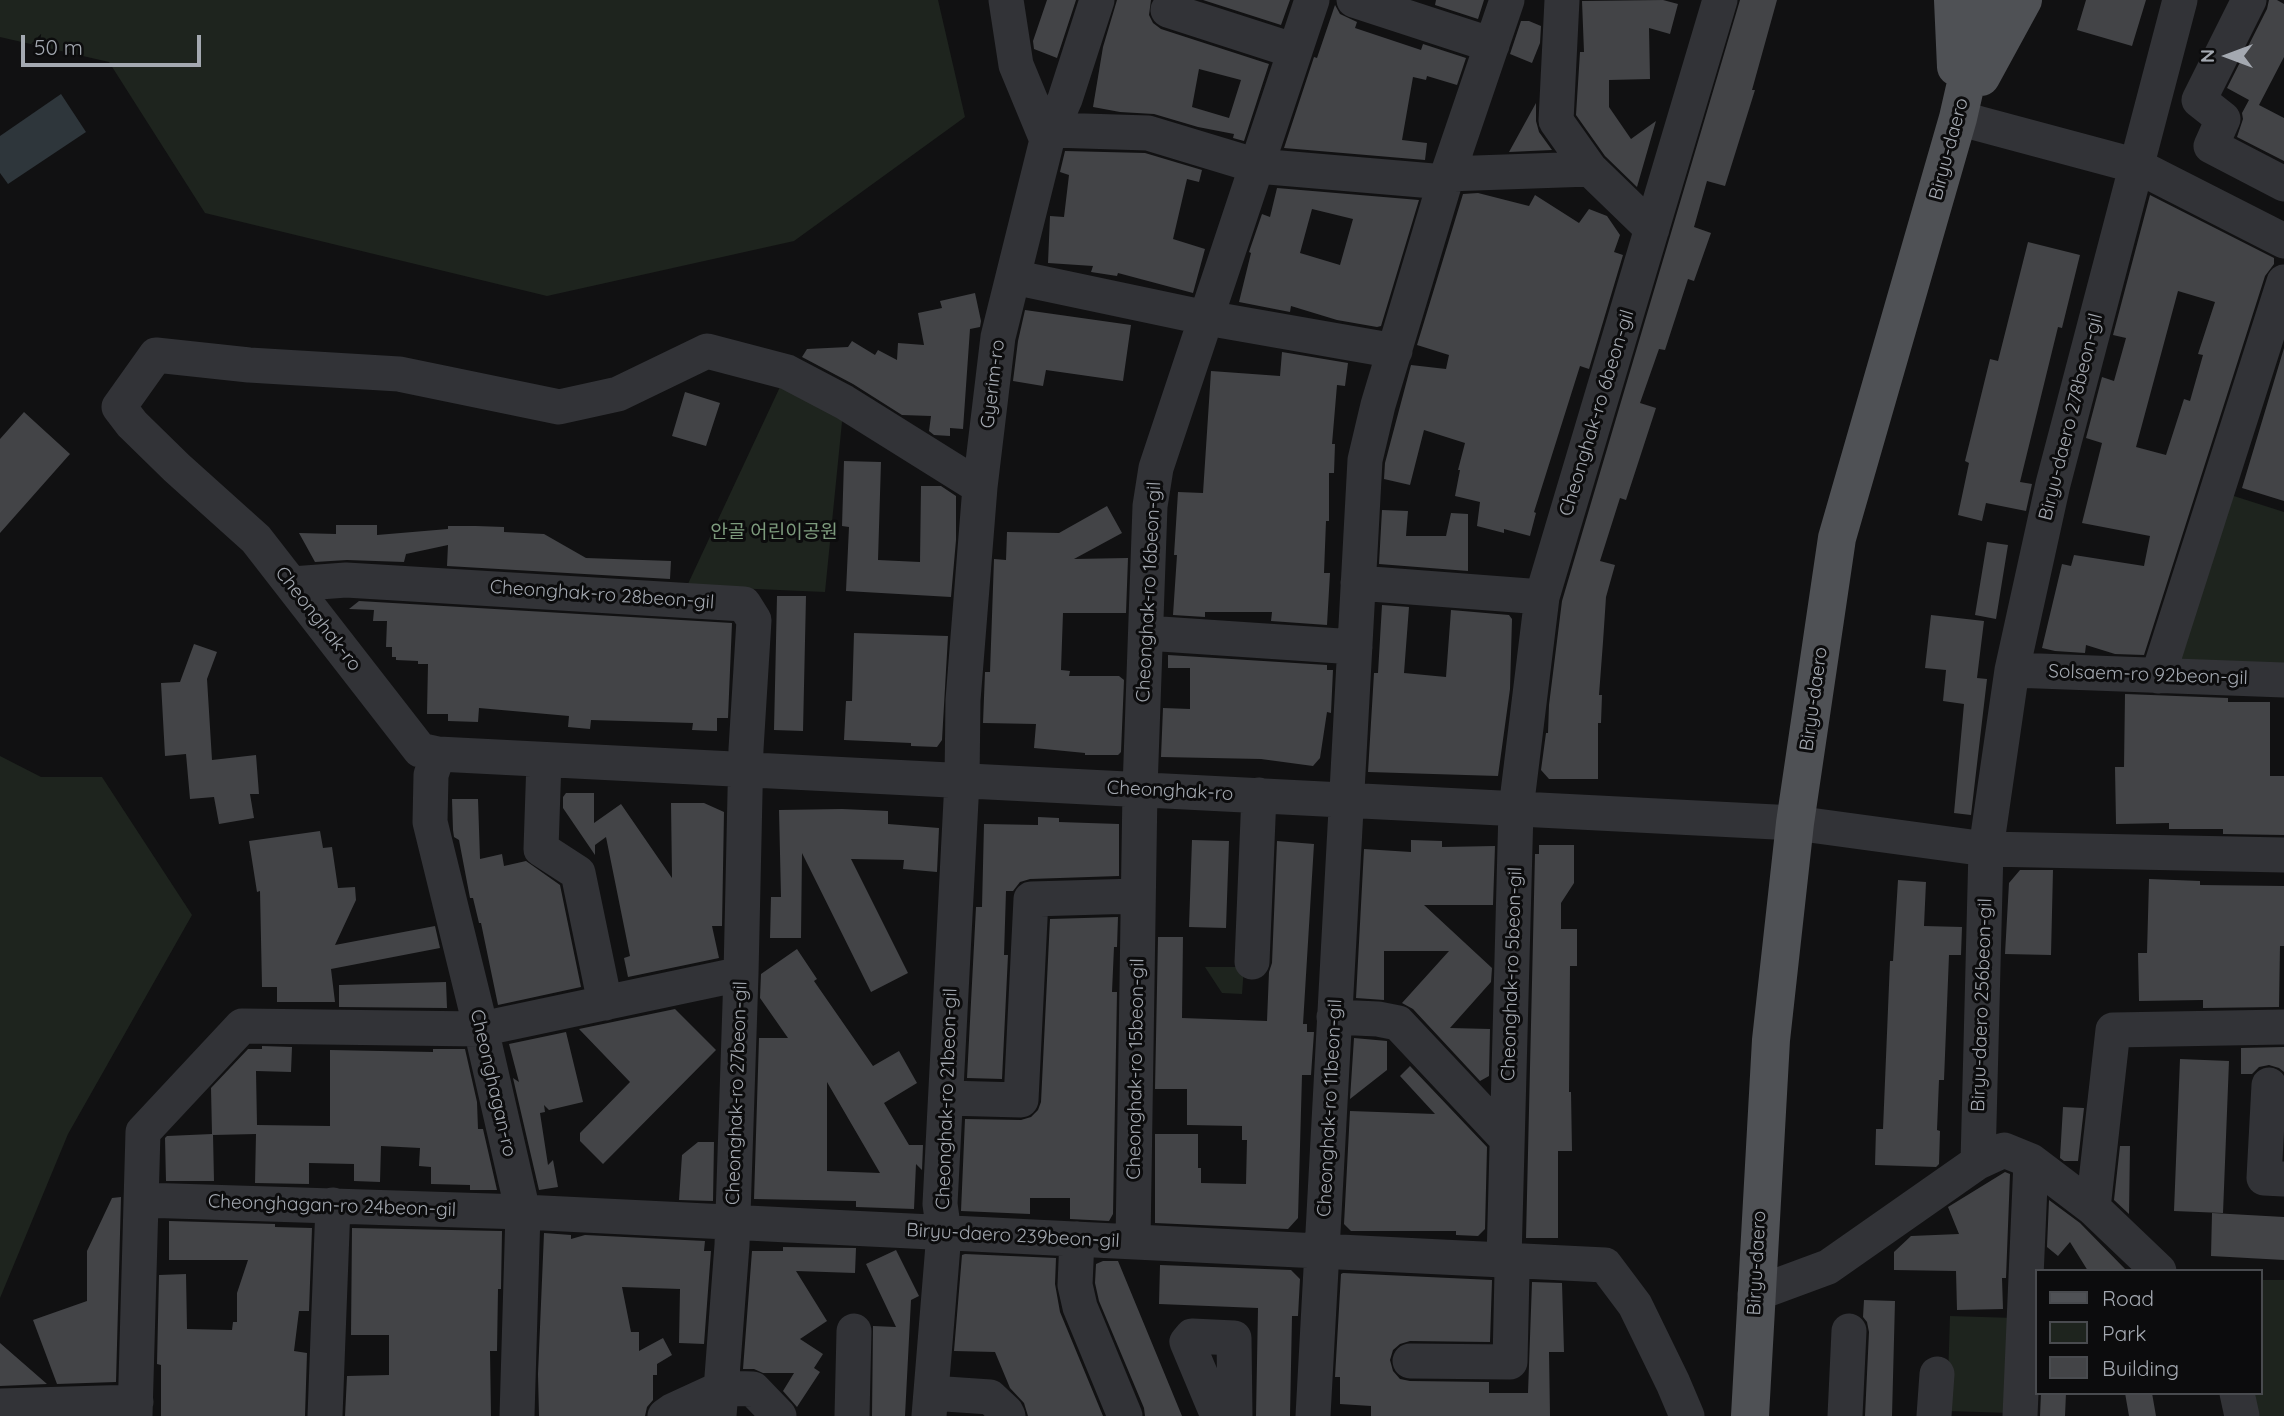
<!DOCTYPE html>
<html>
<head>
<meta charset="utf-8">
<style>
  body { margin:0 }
  #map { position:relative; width:2284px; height:1416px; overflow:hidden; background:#111112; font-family:Quicksand,sans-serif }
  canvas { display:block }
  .legend { position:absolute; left:2035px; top:1269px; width:228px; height:126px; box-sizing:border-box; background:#0c0c0d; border:2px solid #494b4f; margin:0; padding:9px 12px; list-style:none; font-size:21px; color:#a4a9b1 }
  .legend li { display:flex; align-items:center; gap:14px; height:35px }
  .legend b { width:35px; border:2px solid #494b4f }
  .north { position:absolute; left:2193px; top:21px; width:70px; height:70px; -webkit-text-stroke:5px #0c0c0d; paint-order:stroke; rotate:270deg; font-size:19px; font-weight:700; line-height:28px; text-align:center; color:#a4a9b1 }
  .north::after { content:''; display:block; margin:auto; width:24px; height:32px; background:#a4a9b1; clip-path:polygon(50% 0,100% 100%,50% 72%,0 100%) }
  .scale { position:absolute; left:21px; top:35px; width:180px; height:32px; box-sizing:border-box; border:4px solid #a4a9b1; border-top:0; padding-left:9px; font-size:21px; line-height:24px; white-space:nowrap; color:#a4a9b1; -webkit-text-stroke:5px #0c0c0d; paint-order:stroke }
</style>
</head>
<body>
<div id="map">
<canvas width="2284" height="1416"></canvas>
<ul class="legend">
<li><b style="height:9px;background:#4f5155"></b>Road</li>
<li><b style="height:19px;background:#1e241e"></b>Park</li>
<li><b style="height:19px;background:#434447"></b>Building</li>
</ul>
<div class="north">N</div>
<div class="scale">50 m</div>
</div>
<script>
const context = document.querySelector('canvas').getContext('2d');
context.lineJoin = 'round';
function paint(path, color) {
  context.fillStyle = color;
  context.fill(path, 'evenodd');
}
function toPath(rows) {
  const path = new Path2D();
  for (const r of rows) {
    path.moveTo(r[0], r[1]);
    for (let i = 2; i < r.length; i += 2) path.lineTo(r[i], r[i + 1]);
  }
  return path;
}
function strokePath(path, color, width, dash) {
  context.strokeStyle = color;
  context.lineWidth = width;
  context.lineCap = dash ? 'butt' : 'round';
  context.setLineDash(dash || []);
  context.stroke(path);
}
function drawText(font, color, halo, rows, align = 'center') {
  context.font = font + ' Quicksand,"Noto Sans KR",sans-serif';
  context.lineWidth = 6;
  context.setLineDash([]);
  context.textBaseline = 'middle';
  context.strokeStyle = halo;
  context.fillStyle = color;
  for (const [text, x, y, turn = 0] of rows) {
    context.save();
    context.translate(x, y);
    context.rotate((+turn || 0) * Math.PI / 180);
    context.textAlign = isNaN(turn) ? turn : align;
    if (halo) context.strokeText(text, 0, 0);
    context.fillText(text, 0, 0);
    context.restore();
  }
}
const green = toPath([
  [0,0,938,0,965,117,794,241,547,296,205,213,109,62,0,37],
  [787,372,844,402,825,592,687,586],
  [2215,490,2284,512,2284,680,2158,676],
  [0,756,41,777,102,777,192,915,68,1134,0,1298],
  [1205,967,1244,967,1242,994,1222,993],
  [2261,1280,2284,1280,2284,1416,2242,1416,2237,1393,2261,1393],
  [1950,1316,2015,1318,2011,1413,1947,1411]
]);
const water = toPath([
  [61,94,86,132,8,184,0,173,0,136]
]);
const building = toPath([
  [1047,0,1076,0,1057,58,1034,49,1033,41],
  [1117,0,1151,0,1149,15,1153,23,1161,29,1269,64,1244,141,1233,138,1234,134,1198,127,1154,114,1120,112,1093,107,1103,47],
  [1199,69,1241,80,1229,118,1192,107],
  [1203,0,1290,0,1281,25],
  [1436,0,1484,0,1478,19,1435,5],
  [1663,0,1678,4,1670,34,1649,28,1650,79,1609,80,1609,107,1631,139,1656,121,1637,187,1605,156,1576,115,1580,52,1584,52,1582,1],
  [1740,0,1777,0,1752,90,1755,90,1725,186,1707,181,1694,227,1711,233,1694,281,1688,279,1665,350,1659,349,1640,403,1656,408,1626,500,1620,498,1600,561,1615,565,1606,597,1603,642,1599,695,1602,695,1601,723,1598,723,1598,779,1549,779,1541,770,1546,733,1548,733,1549,705,1562,601],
  [2086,0,2146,0,2132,46,2077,30],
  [2269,0,2277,0,2284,4,2284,57,2259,105,2284,118,2284,161,2237,137,2243,119,2242,113,2249,100,2227,88,2267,9],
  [1335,5,1340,14,1357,22,1355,28,1421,50,1423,44,1466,58,1457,85,1427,76,1426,80,1413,77,1402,140,1427,143,1425,160,1284,148,1314,57,1317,58],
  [1521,21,1529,21,1541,26,1540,43,1532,63,1510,54],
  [1536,103,1536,121,1539,132,1552,150,1509,152],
  [1065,151,1145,153,1202,170,1199,182,1187,179,1173,239,1205,249,1193,293,1118,273,1117,276,1091,272,1093,266,1048,263,1050,216,1064,217,1069,175,1060,172],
  [1277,188,1419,200,1381,326,1377,327,1337,320,1291,306,1290,312,1239,302,1251,253,1249,252,1262,214,1270,217],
  [1312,209,1353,219,1340,265,1300,253],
  [1478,193,1529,206,1535,195,1579,223,1589,209,1607,216,1620,235,1614,252,1623,255,1589,369,1580,366,1534,512,1536,513,1530,536,1504,529,1504,533,1477,526,1480,502,1455,496,1460,470,1458,470,1465,443,1424,430,1410,485,1384,479,1385,463,1411,365,1446,369,1449,355,1417,345,1463,194],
  [2150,195,2274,258,2274,264,2265,276,2144,655,2115,654,2086,645,2085,653,2055,651,2042,648,2062,564,2071,566,2074,555,2144,566,2150,536,2082,523,2102,443,2086,438,2102,377,2114,381,2126,338,2113,335],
  [2178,291,2215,302,2198,354,2203,355,2190,401,2184,399,2166,455,2136,447],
  [2028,242,2080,255,2062,328,2058,327,2020,482,2032,484,2026,511,1986,503,1982,521,1958,515,1969,463,1965,461,1990,359,1998,361],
  [975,293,981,321,980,327,970,329,963,429,950,428,950,436,934,435,929,431,931,416,902,415,853,384,802,357,807,349,848,347,852,341,875,355,878,350,897,360,898,343,924,345,918,313,942,308,940,301],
  [1025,310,1131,325,1123,381,1046,370,1043,386,1013,381,1018,341],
  [2284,348,2284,501,2242,488],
  [1282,352,1348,363,1345,386,1337,385,1332,444,1335,444,1334,473,1329,473,1329,521,1326,521,1324,573,1330,573,1327,625,1271,621,1272,612,1205,612,1205,617,1173,615,1177,555,1174,555,1178,492,1203,493,1211,371,1280,376],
  [685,392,720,403,706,446,672,436],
  [24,412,70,454,0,533,0,439],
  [844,461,881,462,878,560,920,562,921,486,941,486,956,496,956,540,951,597,846,591,849,527,842,526],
  [1107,506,1122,533,1074,559,1128,558,1126,613,1063,613,1061,670,1070,671,1069,676,1119,676,1124,680,1121,752,1118,755,1085,755,1085,753,1034,748,1036,724,983,723,985,672,990,672,994,559,1006,560,1007,532,1059,533],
  [1382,510,1408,511,1406,536,1446,536,1451,513,1468,514,1468,571,1379,564],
  [336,525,377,525,377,535,448,529,448,526,476,526,504,527,504,532,544,534,586,558,671,561,670,579,447,566,448,545,406,554,404,562,347,560,315,562,299,533,336,534],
  [1987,542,2008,545,1996,619,1975,615],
  [777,596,806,596,803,731,774,730],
  [359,601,732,623,728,718,717,718,717,731,692,730,693,723,591,720,590,729,568,727,569,716,479,708,478,722,448,721,448,714,427,714,428,664,418,664,418,661,396,660,396,657,392,657,392,647,386,647,387,621,373,621,374,610,349,609],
  [1382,605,1409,607,1404,673,1446,677,1451,610,1509,615,1512,619,1510,689,1498,776,1368,772,1374,673,1378,673],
  [1931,615,1984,621,1977,678,1987,679,1971,815,1954,813,1964,704,1943,701,1946,670,1925,668],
  [854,633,948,636,942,740,937,747,911,746,911,743,844,740,846,701,852,701],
  [194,644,217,652,207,679,212,760,256,755,259,794,250,794,254,818,219,824,214,797,190,799,186,754,165,756,161,683,180,682],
  [1168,655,1327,665,1327,670,1333,670,1331,713,1327,712,1320,758,1313,766,1261,759,1161,757,1163,708,1190,709,1190,668,1168,668],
  [2125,694,2228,698,2228,702,2270,702,2270,776,2284,776,2284,835,2223,834,2223,829,2169,829,2169,823,2116,824,2115,767,2124,767],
  [566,793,594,793,594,823,621,804,672,878,671,803,704,803,724,812,722,926,712,926,719,958,628,977,624,958,630,956,606,837,595,845,595,855,563,808,563,797],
  [452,799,478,799,480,859,502,854,504,866,526,861,560,885,581,987,498,1005,481,923,479,923,473,898,470,898,459,840,454,837,453,830],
  [842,809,888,811,888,824,939,828,937,872,903,869,904,860,851,859,908,973,871,992,802,853,801,938,770,938,771,897,781,897,779,810],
  [1038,817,1059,818,1059,822,1119,824,1119,876,1030,879,1020,882,1013,891,1006,891,1004,955,1008,955,1002,1079,967,1078,976,907,982,907,984,824,1038,825],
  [320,831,323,848,332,847,338,888,355,887,356,900,335,945,435,926,440,948,331,969,335,1002,277,1002,277,987,262,987,260,891,257,892,249,841],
  [1192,840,1229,841,1226,928,1189,927],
  [1411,840,1442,841,1442,847,1495,846,1493,905,1424,905,1492,968,1491,982,1450,1028,1490,1029,1489,1076,1480,1081,1413,1009,1402,1003,1449,951,1384,951,1384,1000,1356,998,1364,849,1411,852],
  [1277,841,1314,844,1303,1024,1307,1024,1307,1032,1314,1032,1311,1075,1302,1075,1298,1218,1288,1229,1155,1223,1155,1134,1198,1134,1198,1168,1201,1168,1201,1183,1246,1184,1247,1140,1242,1140,1242,1126,1187,1125,1187,1089,1155,1089,1158,937,1183,937,1182,1018,1267,1021,1269,972,1272,963],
  [1539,845,1574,845,1574,883,1561,903,1561,929,1577,929,1577,966,1570,966,1569,1092,1571,1092,1572,1151,1558,1151,1558,1238,1526,1238,1535,854,1539,854],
  [2020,870,2053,870,2051,955,2005,954,2009,883],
  [2149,879,2200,881,2200,885,2284,886,2284,946,2280,946,2279,1007,2203,1008,2203,1000,2139,1001,2138,953,2147,953],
  [1898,880,1926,882,1924,926,1962,927,1961,955,1949,955,1944,1080,1939,1080,1937,1130,1940,1131,1939,1164,1936,1167,1875,1165,1876,1129,1883,1129,1890,961,1893,961],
  [1118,917,1117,947,1114,947,1112,992,1117,992,1113,1214,1109,1221,1070,1219,1070,1198,1030,1198,1030,1214,961,1211,965,1119,1021,1120,1031,1117,1038,1110,1041,1102,1050,919],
  [797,949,817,979,814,981,873,1066,899,1051,917,1083,884,1103,909,1145,923,1145,922,1170,916,1164,914,1209,856,1207,856,1201,754,1199,759,1038,788,1038,760,998,761,974],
  [827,1082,880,1173,827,1171],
  [446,982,447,1008,339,1007,339,985],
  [675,1009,716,1050,603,1164,580,1141,580,1133,630,1082,579,1029],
  [566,1032,583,1102,549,1110,544,1105,545,1112,540,1113,548,1165,553,1160,558,1187,539,1190,513,1078,519,1082,509,1044],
  [1354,1038,1387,1041,1387,1070,1350,1099],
  [262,1046,292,1047,291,1072,256,1071,257,1125,330,1126,330,1050,433,1052,433,1049,465,1049,477,1102,478,1129,483,1129,497,1190,470,1190,470,1185,431,1184,431,1167,419,1166,420,1148,381,1146,380,1182,354,1181,354,1164,309,1163,309,1184,255,1183,256,1134,213,1135,214,1181,166,1181,165,1138,167,1136,212,1134,211,1088,248,1049,262,1049],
  [2284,1047,2284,1072,2279,1068,2269,1065,2259,1067,2252,1074,2241,1074,2241,1048],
  [2180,1059,2229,1061,2223,1213,2174,1211],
  [1410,1066,1487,1147,1485,1229,1478,1236,1456,1235,1456,1231,1351,1231,1344,1224,1350,1111,1435,1114,1400,1076],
  [2063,1107,2084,1108,2078,1161,2064,1161,2060,1158],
  [698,1142,714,1142,713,1201,679,1200,682,1155],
  [2120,1146,2130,1146,2129,1214,2114,1200],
  [2005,1172,2010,1174,2006,1278,2002,1278,2003,1309,1957,1310,1956,1271,1894,1270,1894,1252,1911,1236,1959,1234,1948,1207],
  [121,1197,116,1382,57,1384,33,1320,87,1301,87,1251,112,1198],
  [2049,1200,2080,1223,2127,1271,2088,1271,2070,1242,2058,1256,2047,1247],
  [2212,1213,2284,1217,2284,1260,2211,1256],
  [169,1221,275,1224,275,1227,312,1228,309,1311,299,1311,294,1351,307,1353,305,1416,161,1416,161,1365,157,1364,159,1275,186,1274,187,1329,232,1330,233,1322,237,1322,237,1293,248,1260,169,1260],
  [352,1228,502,1231,501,1289,498,1289,497,1351,490,1351,491,1416,345,1416,347,1376,389,1375,389,1335,351,1335],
  [544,1233,571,1235,571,1239,585,1235,705,1241,704,1251,711,1251,704,1344,679,1343,680,1289,622,1287,631,1332,639,1332,639,1351,663,1338,672,1355,657,1364,657,1375,653,1375,653,1400,647,1407,645,1416,539,1416,538,1374],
  [783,1247,856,1248,855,1273,796,1271,827,1321,800,1339,823,1354,814,1368,820,1372,797,1407,783,1391,794,1373,763,1373,754,1369,743,1369,752,1251,783,1251],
  [896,1250,919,1296,911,1300,905,1416,872,1416,873,1326,896,1327,866,1264],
  [965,1254,1056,1258,1055,1284,1060,1312,1103,1416,1028,1416,1024,1403,1010,1388,995,1352,954,1351,962,1255],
  [1103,1261,1118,1261,1182,1416,1145,1416,1144,1408,1099,1301,1095,1283,1096,1264],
  [1160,1265,1291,1270,1300,1279,1298,1316,1292,1316,1290,1416,1256,1416,1258,1308,1159,1304],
  [1343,1273,1492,1280,1490,1342,1410,1341,1400,1344,1393,1350,1390,1360,1393,1371,1400,1379,1410,1381,1489,1382,1489,1393,1528,1393,1532,1282,1562,1283,1564,1352,1549,1352,1550,1416,1371,1416,1371,1406,1340,1404,1340,1377,1335,1377,1341,1274],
  [1864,1300,1895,1301,1892,1416,1865,1416,1869,1332,1867,1322,1863,1317],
  [0,1343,47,1384,0,1386],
  [2041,1393,2066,1393,2065,1416,2040,1416],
  [2125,1393,2152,1393,2156,1416,2129,1416]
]);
const minor = toPath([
  [1006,0,1016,65,1047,140],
  [1354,0,1492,45],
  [1562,0,1556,121,1590,169,1652,229],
  [2249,0,2199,100,2223,119,2211,146,2284,184],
  [1168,10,1295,51],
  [1958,118,2137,166,2284,241],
  [1052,130,1148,133,1257,166,1445,182],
  [1447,174,1590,169],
  [1013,277,1207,318,1395,351],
  [980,487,844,402,787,372,707,351,618,394,559,407,399,374,249,365,156,355,119,407,132,424,177,468,256,539,420,750,438,754,1795,823,1986,849,2284,855],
  [1358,583,1542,597],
  [292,584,346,580,744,604,754,620,746,749,741,974,732,1245,719,1416],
  [1146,633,1355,647],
  [2012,670,2284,680],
  [2158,676,2284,282],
  [438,754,431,775,430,822,481,1029,523,1212,517,1416],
  [544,760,541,849,578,873,605,1003],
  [1252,962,1259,795],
  [1334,1017,1378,1019,1398,1023,1507,1139],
  [2269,1085,2264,1178,2284,1179],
  [946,1098,1021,1100,1031,899,1138,896],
  [1978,1162,1986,849,2012,670,2053,484,2180,0],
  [142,1200,523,1212,1605,1265,1635,1305,1673,1383,1687,1416],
  [2093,1208,2113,1030,2284,1027],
  [1077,1239,1075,1285,1080,1307,1125,1416],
  [1133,1242,1140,789,1150,506,1156,468,1312,0],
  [1755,1294,1828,1267,1978,1162,2004,1150,2031,1161,2093,1208,2159,1271],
  [1410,1361,1510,1362,1512,1273,1504,1260,1516,809,1542,597,1720,0],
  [931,1393,990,1397,1006,1412,1008,1416],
  [2237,1393,2242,1416],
  [0,1406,136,1402],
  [135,1416,143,1132,242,1026,481,1029,741,974],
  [325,1416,333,1205],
  [665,1416,672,1411,722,1388,753,1389,779,1416],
  [852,1416,854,1331],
  [929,1416,944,1233,940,1204,962,781,963,700,980,487,998,337,1047,140,1065,99,1097,0],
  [1218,1416,1187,1342,1192,1336,1234,1338,1235,1416],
  [1313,1416,1365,460,1378,405,1445,182,1507,0],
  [1845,1416,1849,1331],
  [1934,1416,1937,1374],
  [2020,1416,2031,1161]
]);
const major = toPath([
  [1953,0,1956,67],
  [1981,77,2023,0],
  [1750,1416,1771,1040,1795,823,1837,538,1958,118,1985,0]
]);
const streetNames = [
  ["Biryu-daero",1949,149,-75],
  ["Gyerim-ro",993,384,-83],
  ["Cheonghak-ro 6beon-gil",1597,413,-73],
  ["Biryu-daero 278beon-gil",2071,417,-76],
  ["Cheonghak-ro 16beon-gil",1149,592,-87],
  ["Cheonghak-ro 28beon-gil",602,595,4],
  ["Cheonghak-ro",318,619,52],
  ["Solsaem-ro 92beon-gil",2148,675,2],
  ["Biryu-daero",1814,699,-82],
  ["Cheonghak-ro",1170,791,3],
  ["Cheonghak-ro 5beon-gil",1512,974,-88],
  ["Biryu-daero 256beon-gil",1982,1005,-88],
  ["Cheonghak-ro 15beon-gil",1136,1069,-89],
  ["Cheonghagan-ro",493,1083,77],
  ["Cheonghak-ro 27beon-gil",737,1093,-88],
  ["Cheonghak-ro 21beon-gil",947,1099,-88],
  ["Cheonghak-ro 11beon-gil",1330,1108,-87],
  ["Cheonghagan-ro 24beon-gil",332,1206,2],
  ["Biryu-daero 239beon-gil",1013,1236,3],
  ["Biryu-daero",1757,1263,-87]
];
const parkNames = [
  ["안골 어린이공원",774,532]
];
paint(green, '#1e241e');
paint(water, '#2e363b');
paint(building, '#434447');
strokePath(minor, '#323337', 35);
strokePath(major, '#4f5155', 38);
drawText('19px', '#a4a9b1', '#0c0c0d', streetNames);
drawText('19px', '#7d9b7d', '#0c0c0d', parkNames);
</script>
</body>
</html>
